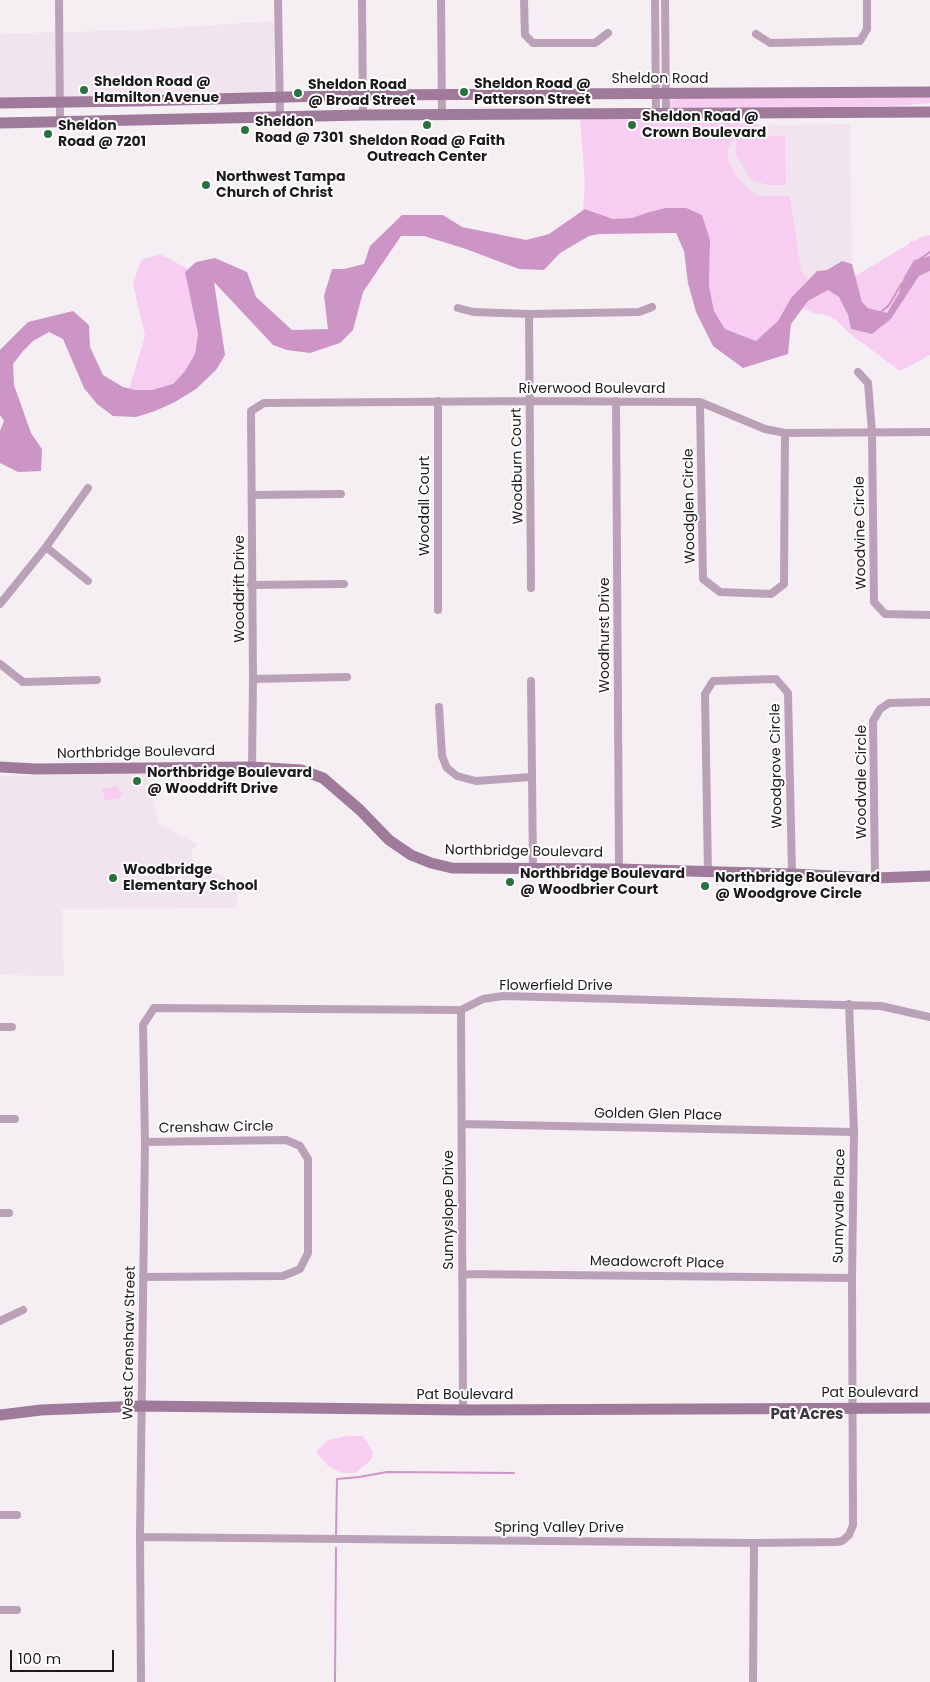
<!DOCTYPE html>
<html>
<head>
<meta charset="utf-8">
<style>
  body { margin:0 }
  #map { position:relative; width:930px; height:1682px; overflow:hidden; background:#f5eff4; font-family:Poppins,sans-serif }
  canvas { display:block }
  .scale { position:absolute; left:10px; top:1650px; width:104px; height:22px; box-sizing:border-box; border:2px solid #1d1b1d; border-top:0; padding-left:6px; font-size:15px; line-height:18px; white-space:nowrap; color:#1d1b1d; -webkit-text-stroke:4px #fefefe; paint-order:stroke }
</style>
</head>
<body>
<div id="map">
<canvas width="930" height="1682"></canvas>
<div class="scale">100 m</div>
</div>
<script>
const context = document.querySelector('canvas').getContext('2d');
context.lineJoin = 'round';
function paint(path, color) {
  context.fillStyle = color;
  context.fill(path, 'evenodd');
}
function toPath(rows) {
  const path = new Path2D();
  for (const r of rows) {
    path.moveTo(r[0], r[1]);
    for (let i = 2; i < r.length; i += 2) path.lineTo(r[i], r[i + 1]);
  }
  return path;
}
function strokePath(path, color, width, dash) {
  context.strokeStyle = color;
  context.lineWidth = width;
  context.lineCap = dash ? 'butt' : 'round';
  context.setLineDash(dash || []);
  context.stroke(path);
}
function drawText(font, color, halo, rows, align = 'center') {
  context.font = font + ' Poppins,sans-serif';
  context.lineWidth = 4;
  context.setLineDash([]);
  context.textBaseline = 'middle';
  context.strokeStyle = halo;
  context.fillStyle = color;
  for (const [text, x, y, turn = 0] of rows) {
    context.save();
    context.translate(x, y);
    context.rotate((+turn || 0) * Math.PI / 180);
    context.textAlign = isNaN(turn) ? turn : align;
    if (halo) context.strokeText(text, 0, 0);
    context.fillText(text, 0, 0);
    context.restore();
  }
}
const built = toPath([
  [274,21,274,93,227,94,173,93,131,97,64,99,64,32,139,30],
  [55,32,56,99,0,99,0,34],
  [757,124,787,125,850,124,852,264,841,261,827,270,817,271,808,279,801,271,790,196,757,197,739,179,729,163,728,148,736,135,786,184,785,137,757,135],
  [146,773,159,824,197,844,191,852,194,865,237,882,237,908,62,909,64,976,0,975,0,776]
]);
const green = toPath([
  [930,94,930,103,896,106,685,110,668,107,666,102,680,98],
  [580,118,757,124,757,135,785,136,786,185,768,185,752,180,736,156,736,136,728,148,729,163,739,179,757,196,790,196,801,271,808,279,791,298,778,321,763,336,756,341,725,329,714,311,709,286,710,240,686,208,665,208,646,213,632,218,613,219,585,209,583,210,585,184],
  [930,235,930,256,914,260,904,277,899,293,887,313,868,308,862,302,855,276,909,244,910,241,915,241,921,237],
  [160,254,188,269,185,272,198,334,195,354,185,371,173,384,152,390,135,390,129,389,145,336,133,284,141,260],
  [930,271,930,355,900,371,849,333,835,319,823,314,816,314,803,308,808,301,828,290,839,297,848,315,851,329,872,334,891,319,919,276],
  [114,785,117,786,122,793,121,797,118,799,105,800,102,789,106,787,111,788],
  [347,1436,363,1436,373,1452,371,1460,355,1473,342,1473,328,1466,316,1452,328,1440]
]);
const water = toPath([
  [665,208,686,208,702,215,710,240,709,286,714,311,725,329,756,341,778,321,791,298,811,277,817,271,827,270,842,261,852,264,862,302,868,308,887,313,899,293,904,277,914,260,930,256,930,271,919,276,891,319,872,334,851,329,848,315,839,297,828,290,808,301,791,324,788,354,743,368,713,346,696,312,688,283,684,251,676,233,599,234,589,236,560,253,544,270,519,269,466,249,424,236,401,236,363,292,353,330,340,343,310,353,287,350,273,345,214,282,225,355,216,370,196,389,175,402,155,411,136,417,113,416,97,404,84,388,63,339,49,332,33,341,23,351,13,364,14,385,31,433,42,449,41,471,18,472,0,463,0,431,4,421,0,415,0,350,28,322,73,311,89,325,90,347,103,375,123,387,135,390,152,390,173,384,185,371,195,354,198,334,185,272,196,262,215,258,247,272,256,297,292,330,328,329,324,296,332,269,344,269,364,264,370,246,402,215,443,215,462,227,526,240,549,234,585,209,613,219,632,218,646,213]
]);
const stream = toPath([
  [920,259,930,252],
  [880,313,889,305,902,283],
  [336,1534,337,1479,359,1477,387,1472,514,1473],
  [335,1682,336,1548]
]);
const street = toPath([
  [59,0,60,122],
  [278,0,280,116],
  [362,0,363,115],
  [441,0,442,115],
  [524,0,525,35,533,43,595,43,608,33],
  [655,0,656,114],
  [665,0,666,114],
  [756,34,770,43,860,41,867,29,867,0],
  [458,308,473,312,529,314,639,312,652,307],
  [529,314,531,588],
  [858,372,868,383,872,432,874,602,885,614,930,615],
  [616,401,619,869],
  [700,402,703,579,720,592,771,594,784,584,785,433],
  [252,495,341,494],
  [46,547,88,581],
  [251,585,344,584],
  [0,604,46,547,88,488],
  [438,610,438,401],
  [0,664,23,682,97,680],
  [253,679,347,677],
  [531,681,533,870],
  [439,707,442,756,447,768,457,776,476,781,531,777],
  [252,767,253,679,251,411,264,403,529,401,700,402,765,429,785,433,930,432],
  [708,872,705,694,713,681,776,679,788,693,792,874],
  [875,878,873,721,880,709,889,703,930,702],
  [461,1010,463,1410],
  [0,1027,12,1027],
  [0,1119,15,1119],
  [462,1124,854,1132],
  [0,1213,9,1213],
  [462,1274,852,1278],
  [143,1277,283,1276,300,1269,308,1253,308,1159,300,1146,286,1140,145,1142],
  [0,1321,23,1310],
  [0,1515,17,1515],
  [140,1537,754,1543,836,1542,842,1541,849,1535,853,1525,852,1278,854,1132,849,1004],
  [0,1610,17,1610],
  [141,1682,140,1537,145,1142,143,1025,154,1008,461,1010,483,999,503,996,881,1006,930,1017],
  [753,1682,754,1543]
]);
const secondary = toPath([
  [0,103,137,101,363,95,930,92],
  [0,123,363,115,930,112],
  [0,767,35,769,252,767,301,770,323,778,360,810,389,840,411,855,431,863,452,868,619,869,792,874,875,878,930,876],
  [0,1415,41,1410,142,1406,463,1410,930,1408]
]);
const markers = [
  [84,90,5,"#297240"],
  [464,92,5,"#297240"],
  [298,93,5,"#297240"],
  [427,125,5,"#297240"],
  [632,125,5,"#297240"],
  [245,130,5,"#297240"],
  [48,134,5,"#297240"],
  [206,185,5,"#297240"],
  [137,781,5,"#297240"],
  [113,878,5,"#297240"],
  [510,882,5,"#297240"],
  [705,886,5,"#297240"]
];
const streetNames = [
  ["Sheldon Road",660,79],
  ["Riverwood Boulevard",592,389],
  ["Woodburn Court",518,466,-91],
  ["Woodall Court",425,506,-90],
  ["Woodglen Circle",690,506,-91],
  ["Woodvine Circle",861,533,-91],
  ["Wooddrift Drive",240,589,-90],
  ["Woodhurst Drive",605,635,-90],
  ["Northbridge Boulevard",136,753,-1],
  ["Woodgrove Circle",777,766,-91],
  ["Woodvale Circle",862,782,-90],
  ["Northbridge Boulevard",524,852,1],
  ["Flowerfield Drive",556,986],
  ["Golden Glen Place",658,1115,1],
  ["Crenshaw Circle",216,1128,-1],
  ["Sunnyvale Place",840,1206,-89],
  ["Sunnyslope Drive",449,1210,-90],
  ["Meadowcroft Place",657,1263,1],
  ["West Crenshaw Street",130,1343,-89],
  ["Pat Boulevard",870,1393],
  ["Pat Boulevard",465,1395],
  ["Spring Valley Drive",559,1528]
];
const poiNames = [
  ["Sheldon Road @",94,82],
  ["Hamilton Avenue",94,98],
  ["Sheldon Road @",474,84],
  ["Patterson Street",474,100],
  ["Sheldon Road",308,85],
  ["@ Broad Street",308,101],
  ["Sheldon Road @",642,117],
  ["Crown Boulevard",642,133],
  ["Sheldon",255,122],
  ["Road @ 7301",255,138],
  ["Sheldon",58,126],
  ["Road @ 7201",58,142],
  ["Sheldon Road @ Faith",427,141,"center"],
  ["Outreach Center",427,157,"center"],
  ["Northwest Tampa",216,177],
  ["Church of Christ",216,193],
  ["Northbridge Boulevard",147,773],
  ["@ Wooddrift Drive",147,789],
  ["Woodbridge",123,870],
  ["Elementary School",123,886],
  ["Northbridge Boulevard",520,874],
  ["@ Woodbrier Court",520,890],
  ["Northbridge Boulevard",715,878],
  ["@ Woodgrove Circle",715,894]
];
const neighbourhoodNames = [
  ["Pat Acres",807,1415]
];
paint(built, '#f1e4ef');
paint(green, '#f8cdf2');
paint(water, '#cd94c6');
strokePath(stream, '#cd94c6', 2);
strokePath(street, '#bba1b7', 8);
strokePath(secondary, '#9f7a9a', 11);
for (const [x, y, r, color] of markers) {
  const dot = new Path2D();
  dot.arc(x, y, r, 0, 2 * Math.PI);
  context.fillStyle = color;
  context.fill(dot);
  strokePath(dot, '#fefefe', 2);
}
drawText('14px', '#1d1b1d', '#fefefe', streetNames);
drawText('bold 14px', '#1d1b1d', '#fefefe', poiNames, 'left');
drawText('bold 15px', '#3c373c', '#fefefe', neighbourhoodNames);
</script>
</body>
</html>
